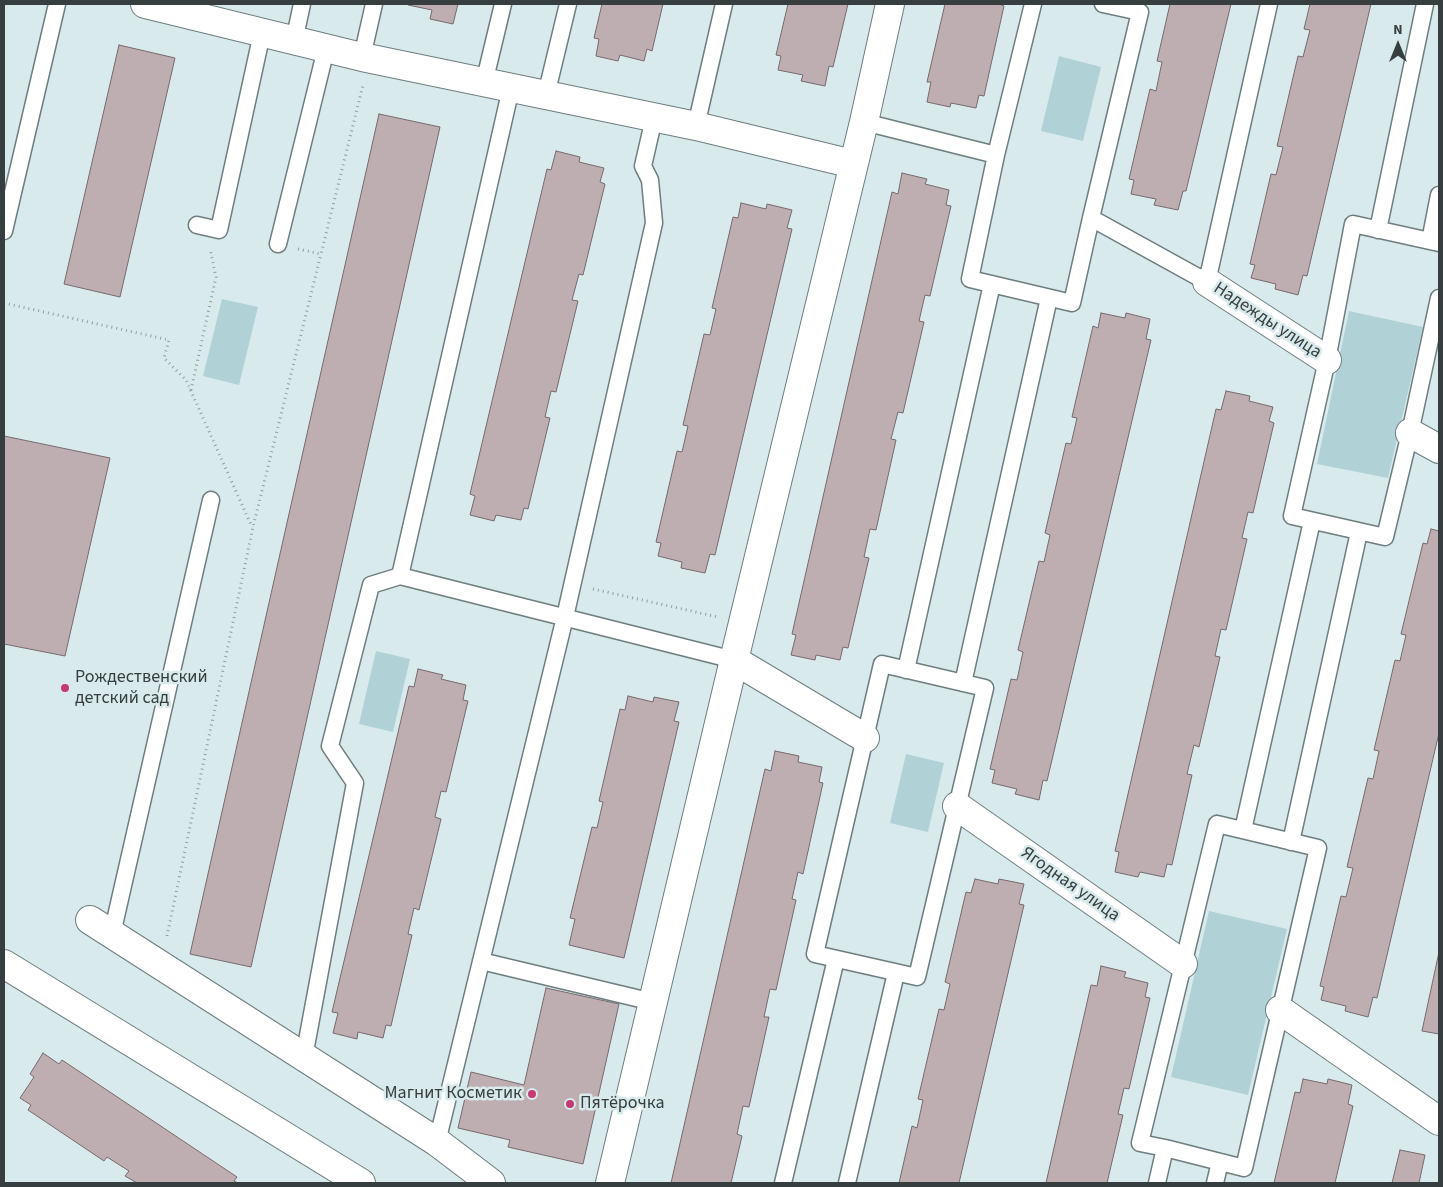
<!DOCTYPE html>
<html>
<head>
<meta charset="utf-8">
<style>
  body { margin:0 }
  #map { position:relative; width:1443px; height:1187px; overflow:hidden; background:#d8eaec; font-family:"Source Sans 3",sans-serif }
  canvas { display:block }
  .frame { position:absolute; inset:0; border:5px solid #373e3f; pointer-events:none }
  .north { position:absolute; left:1373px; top:20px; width:50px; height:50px; -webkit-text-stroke:4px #d8eaec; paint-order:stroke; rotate:0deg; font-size:14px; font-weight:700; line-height:20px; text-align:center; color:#373e3f }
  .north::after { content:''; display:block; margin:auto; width:18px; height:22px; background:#373e3f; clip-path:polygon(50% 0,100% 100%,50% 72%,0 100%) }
</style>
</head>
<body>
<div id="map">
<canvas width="1443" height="1187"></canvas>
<div class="frame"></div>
<div class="north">N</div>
</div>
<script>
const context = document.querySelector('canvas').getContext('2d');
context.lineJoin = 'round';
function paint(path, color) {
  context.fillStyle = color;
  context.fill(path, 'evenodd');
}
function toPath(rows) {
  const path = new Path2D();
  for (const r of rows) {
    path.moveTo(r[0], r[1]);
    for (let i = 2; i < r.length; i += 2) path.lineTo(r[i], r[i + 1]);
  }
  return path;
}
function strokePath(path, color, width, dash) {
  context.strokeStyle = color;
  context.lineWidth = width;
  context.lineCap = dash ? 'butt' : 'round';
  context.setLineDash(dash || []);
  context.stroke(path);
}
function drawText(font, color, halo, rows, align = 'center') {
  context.font = font + ' "Source Sans 3",sans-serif';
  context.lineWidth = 5;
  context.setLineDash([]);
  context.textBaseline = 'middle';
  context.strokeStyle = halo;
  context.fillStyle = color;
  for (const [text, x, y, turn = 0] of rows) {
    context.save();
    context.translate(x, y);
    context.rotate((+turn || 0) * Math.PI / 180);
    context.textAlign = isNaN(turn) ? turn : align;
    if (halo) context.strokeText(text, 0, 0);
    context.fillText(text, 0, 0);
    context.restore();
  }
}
const green = toPath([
  [1059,56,1101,67,1083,141,1041,131],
  [222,299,258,307,239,385,203,376],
  [1349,311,1423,327,1388,478,1317,464],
  [376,651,410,659,393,732,359,724],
  [906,754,944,763,928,832,890,823],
  [1209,911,1287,929,1248,1095,1171,1077]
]);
const building = toPath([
  [409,4,458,4,453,24,430,19,432,10,408,5,409,4],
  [602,4,663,4,652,51,647,49,644,61,620,55,618,61,596,56,599,39,594,38,602,4],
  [788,4,848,4,833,67,829,66,825,86,801,81,803,75,778,70,781,56,776,55,788,4],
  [945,4,999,4,1004,6,984,96,979,95,976,108,951,103,950,107,927,102,931,82,927,82,945,4],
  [1170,4,1231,4,1186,191,1183,191,1178,210,1154,205,1156,199,1131,194,1134,180,1129,179,1150,89,1156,91,1162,62,1157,61,1170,4],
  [1310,4,1371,4,1307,276,1303,275,1298,295,1275,289,1276,284,1251,278,1255,265,1250,264,1271,174,1276,175,1283,147,1277,146,1298,56,1303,57,1310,30,1304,29,1310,4],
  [119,45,175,58,120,297,64,284,119,45],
  [379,114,440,127,251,967,190,954,379,114],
  [556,151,580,157,579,162,604,168,600,182,605,184,583,275,579,274,572,300,578,301,556,392,551,391,545,417,550,418,528,509,524,508,521,520,496,515,494,521,470,515,475,496,470,494,547,169,551,170,556,151],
  [902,173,927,179,925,184,949,190,946,205,951,206,930,296,925,295,919,321,924,322,903,413,898,412,891,439,896,440,876,530,870,529,864,557,869,558,848,648,843,647,840,660,816,655,815,660,791,655,796,635,792,634,892,192,898,194,902,173],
  [741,203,766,209,767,204,792,210,787,228,792,229,715,555,710,554,705,573,681,568,682,562,658,556,661,543,656,542,677,451,682,452,688,426,683,425,704,334,710,335,716,309,712,308,733,217,738,218,741,203],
  [1101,313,1125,318,1126,313,1150,319,1146,339,1151,340,1047,781,1043,780,1039,800,1015,794,1017,789,992,783,995,770,990,769,1011,679,1017,680,1023,652,1018,650,1039,561,1044,562,1050,535,1045,533,1066,443,1071,444,1077,418,1072,417,1093,326,1098,328,1101,313],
  [1226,391,1250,396,1249,401,1273,407,1269,421,1274,423,1253,513,1248,512,1242,538,1247,539,1226,630,1221,629,1215,656,1220,657,1199,747,1194,745,1187,774,1192,775,1172,865,1167,864,1164,877,1140,872,1138,877,1115,872,1119,852,1115,851,1216,409,1221,410,1226,391],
  [4,436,110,458,65,656,4,644,4,436],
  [1431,529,1439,531,1439,733,1377,998,1373,997,1368,1017,1345,1011,1346,1006,1321,1000,1324,987,1320,986,1341,896,1346,897,1353,868,1347,867,1368,778,1373,779,1379,751,1374,750,1395,660,1400,661,1406,635,1401,634,1423,543,1427,544,1431,529],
  [418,669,443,675,441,679,466,685,463,700,468,701,446,792,441,791,435,817,441,819,419,910,414,908,408,934,412,935,391,1026,386,1025,383,1038,358,1032,357,1039,333,1033,338,1013,332,1012,409,686,414,687,418,669],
  [628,696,653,702,654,697,679,702,674,721,679,722,624,958,569,945,575,919,570,918,592,827,597,828,603,802,599,801,620,709,625,710,628,696],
  [775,751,799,756,798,762,822,767,819,782,823,783,803,874,798,872,792,899,796,900,776,990,770,989,764,1017,769,1017,749,1107,743,1106,737,1134,742,1136,731,1183,671,1183,765,769,771,771,775,751],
  [975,879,998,884,999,879,1024,884,1019,904,1024,905,959,1183,899,1183,912,1126,917,1128,923,1100,918,1099,939,1009,944,1010,950,984,945,982,966,892,971,893,975,879],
  [1439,952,1439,1034,1422,1031,1439,952],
  [1101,966,1126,972,1124,977,1148,983,1145,997,1150,998,1129,1089,1124,1088,1118,1114,1123,1115,1107,1183,1046,1183,1091,985,1097,986,1101,966],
  [546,988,619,1004,583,1164,508,1147,510,1140,458,1128,471,1072,524,1085,546,988],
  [43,1053,59,1064,62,1060,237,1177,234,1181,238,1183,137,1183,125,1176,129,1171,107,1157,104,1161,28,1110,31,1105,20,1098,34,1077,30,1074,43,1053],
  [1303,1079,1327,1084,1328,1079,1352,1085,1348,1104,1353,1106,1335,1183,1274,1183,1295,1092,1300,1093,1303,1079],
  [1400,1150,1425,1155,1419,1183,1392,1183,1400,1150]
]);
const path = toPath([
  [298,249,321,254,363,85],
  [4,303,169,340,164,358,186,380,252,527],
  [191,390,216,277,210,249],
  [593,589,718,617],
  [167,936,253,527,321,254]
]);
const service = toPath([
  [1103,4,1140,12,1091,218,1207,282,1269,4],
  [294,41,302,4],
  [362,57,374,4],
  [484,83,503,4],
  [546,95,568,4],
  [864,122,996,155,1033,4],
  [696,126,724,4],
  [996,155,970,279,1072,303,1091,218],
  [197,225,219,230,262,33],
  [1378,230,1425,4],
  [4,231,57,4],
  [1430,241,1439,195],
  [1439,243,1353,224,1327,360,1292,516,1385,537,1410,433,1439,298],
  [278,244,326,49],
  [400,576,511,88],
  [882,664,985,688,917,977,815,954,882,664],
  [906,670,992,284],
  [963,683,1049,298],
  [1217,824,1318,848,1244,1168,1165,1148,1140,1143,1217,824],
  [1243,830,1312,521],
  [1291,842,1359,532],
  [112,934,211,500],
  [481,961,653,1002],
  [304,1057,355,783,330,746,371,585,400,576,734,660],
  [437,1142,565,617,654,223,650,180,643,166,654,118],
  [783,1183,836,959],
  [847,1183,896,973],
  [1157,1183,1165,1148],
  [1215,1183,1220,1162]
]);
const minor = toPath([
  [145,4,362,57,696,126,853,164],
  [1207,282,1327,360],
  [1410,433,1439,449],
  [734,660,865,738],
  [957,806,1183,964],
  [90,920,437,1142,491,1183],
  [4,964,361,1183],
  [1280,1010,1439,1121],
  [610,1183,734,660,864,122,890,4]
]);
const markers = [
  [65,688,5,"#c53a72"],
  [532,1094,5,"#c53a72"],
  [570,1104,5,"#c53a72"]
];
const streetNames = [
  ["Надежды улица",1267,321,33],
  ["Ягодная улица",1070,885,35]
];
const poiNames = [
  ["Рождественский",75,678],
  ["детский сад",75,699],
  ["Магнит Косметик",522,1094,"right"],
  ["Пятёрочка",580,1104]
];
paint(green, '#b0d2d6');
paint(building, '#beaeb2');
strokePath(building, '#77696d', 1);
strokePath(service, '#6e7d7f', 19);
strokePath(minor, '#6e7d7f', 30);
strokePath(path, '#92a0a1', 3, [1, 4]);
strokePath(service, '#fff', 16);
strokePath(minor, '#fff', 28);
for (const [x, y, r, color] of markers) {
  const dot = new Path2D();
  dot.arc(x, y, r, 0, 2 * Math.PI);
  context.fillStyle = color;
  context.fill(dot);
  strokePath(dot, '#d8eaec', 2);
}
drawText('18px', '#373e3f', '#d8eaec', streetNames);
drawText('18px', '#373e3f', '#d8eaec', poiNames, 'left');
</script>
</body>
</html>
